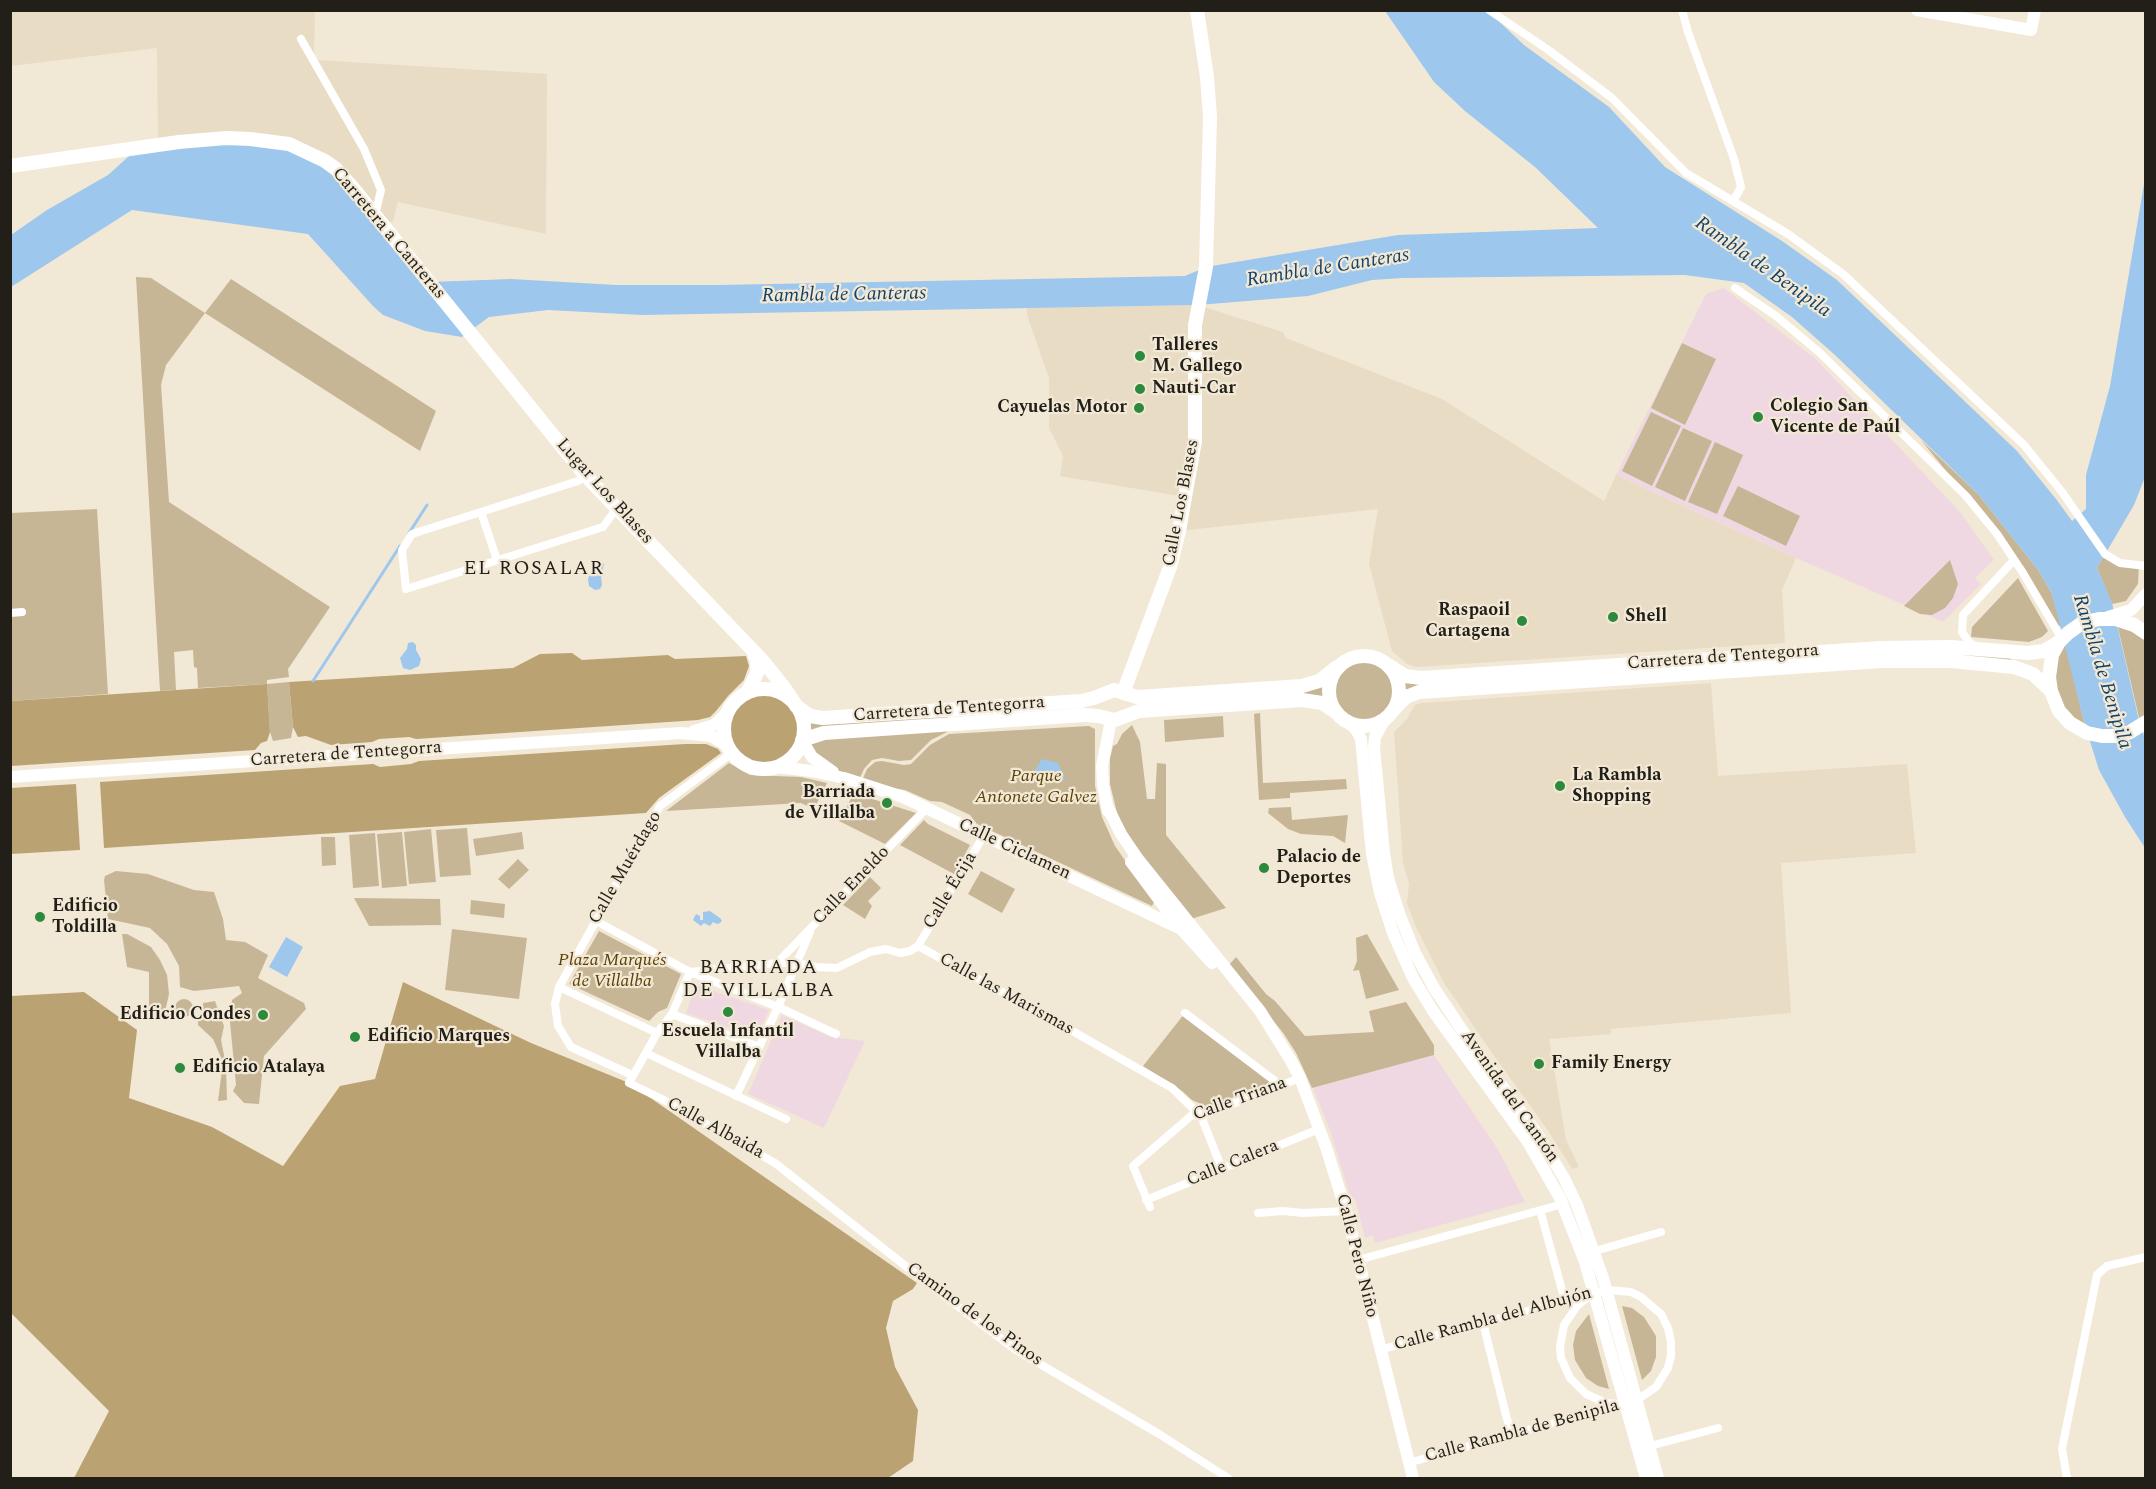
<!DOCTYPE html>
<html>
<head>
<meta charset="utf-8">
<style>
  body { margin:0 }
  #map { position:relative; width:2156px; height:1489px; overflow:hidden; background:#f2e8d6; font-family:Spectral,serif }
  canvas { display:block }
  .frame { position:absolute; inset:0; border:12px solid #221f18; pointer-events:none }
</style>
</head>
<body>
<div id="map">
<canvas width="2156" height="1489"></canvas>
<div class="frame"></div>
</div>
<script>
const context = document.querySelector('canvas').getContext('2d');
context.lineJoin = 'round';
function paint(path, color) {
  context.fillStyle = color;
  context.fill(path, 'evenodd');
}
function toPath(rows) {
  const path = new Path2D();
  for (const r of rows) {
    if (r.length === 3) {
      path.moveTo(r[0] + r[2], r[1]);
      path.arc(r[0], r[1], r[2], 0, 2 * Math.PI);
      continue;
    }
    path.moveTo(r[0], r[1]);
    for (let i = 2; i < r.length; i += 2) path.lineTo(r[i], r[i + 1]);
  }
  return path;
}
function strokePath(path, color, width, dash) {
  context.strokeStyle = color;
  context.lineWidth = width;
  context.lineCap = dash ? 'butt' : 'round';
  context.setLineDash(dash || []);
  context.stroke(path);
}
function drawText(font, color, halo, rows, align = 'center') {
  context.font = font + ' Spectral,serif';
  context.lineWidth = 4.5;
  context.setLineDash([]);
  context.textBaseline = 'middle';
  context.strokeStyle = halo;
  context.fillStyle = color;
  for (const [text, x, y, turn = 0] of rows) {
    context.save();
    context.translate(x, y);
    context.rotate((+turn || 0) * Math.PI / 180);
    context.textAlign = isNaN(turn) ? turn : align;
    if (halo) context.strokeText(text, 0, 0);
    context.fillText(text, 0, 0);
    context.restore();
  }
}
const built = toPath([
  [10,11,315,11,314,53,317,60,547,74,546,234,398,202,393,221,383,226,158,145,157,48,11,66],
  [1198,305,1283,332,1286,338,1442,399,1604,501,1616,475,1796,558,1782,590,1785,643,1416,667,1407,664,1392,651,1369,564,1378,509,1179,531,1186,497,1060,476,1063,456,1049,428,1049,378,1027,315,1027,308],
  [1711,683,1718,776,1907,764,1916,853,1781,863,1791,1013,1611,1029,1611,1034,1549,1039,1566,1140,1579,1167,1572,1169,1547,1129,1490,1050,1444,983,1415,925,1407,903,1409,884,1403,863,1394,732,1407,719,1415,705,1422,703]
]);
const education = toPath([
  [1724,288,1816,359,1961,513,1994,560,1975,578,1981,584,1943,622,1796,558,1616,475,1706,294],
  [696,985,769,1010,757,1038,686,1013],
  [782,1015,831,1037,865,1041,824,1128,748,1094],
  [1434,1055,1499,1151,1525,1202,1375,1243,1373,1235,1365,1238,1355,1199,1350,1196,1330,1130,1313,1088]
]);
const green = toPath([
  [136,277,151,278,205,313,231,279,436,411,420,451,205,313,166,365,161,385,169,502,330,607,288,669,289,677,267,680,267,684,289,682,293,727,291,738,273,741,270,732,267,684,198,688,197,668,194,667,193,650,174,652,176,690,160,691],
  [1682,343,1716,359,1685,425,1651,408],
  [1651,412,1681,426,1652,486,1622,471],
  [1683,428,1712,441,1685,501,1655,487],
  [1921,440,1978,494,2039,571,2052,594,2061,624,2056,629,1997,534],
  [1715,442,1743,455,1717,514,1688,502],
  [1738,486,1800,516,1786,546,1723,516],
  [97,509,108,694,11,701,11,513],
  [2105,554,2139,565,2138,584,2126,601,2112,604,2097,568],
  [1950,560,1958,584,1953,598,1945,608,1932,615,1920,614,1904,606],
  [2018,578,2048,631,2042,637,2029,642,1971,637,1972,627],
  [2116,619,2145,633,2145,722,2141,726],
  [2064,637,2084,722,2087,733,2074,726,2049,684],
  [1881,648,2012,653,2010,666,1951,661,1419,692,1382,721,1366,726,1350,723,1329,706,1213,706,1212,692,1302,686,1331,673,1348,659,1362,655,1380,659,1400,674],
  [948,710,949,731,931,740,911,760,899,761,882,758,872,760,864,769,858,782,844,778,806,748,801,714,810,716],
  [1260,713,1263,783,1346,779,1347,789,1290,793,1290,798,1259,800,1254,714],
  [1223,716,1224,737,1165,742,1164,720],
  [1132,725,1140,742,1147,799,1155,799,1157,763,1166,764,1166,835,1226,908,1191,919,1141,858,1118,817,1110,784,1110,758,1113,746,1117,744,1122,734],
  [1089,726,1095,729,1095,786,1102,817,1115,846,1152,899,1154,902,1152,906,977,824,970,815,942,802,930,801,905,790,861,783,867,769,875,762,882,761,904,765,911,764,930,745,949,734],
  [729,763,750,775,801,777,827,783,814,809,801,803,666,811],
  [854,793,857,794,916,813,885,844,839,821],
  [1291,807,1292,820,1348,815,1345,843,1333,836,1301,834,1288,829,1268,813,1269,808],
  [924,820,928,824,970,845,954,874,900,845],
  [467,828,471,875,440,877,436,830],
  [431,829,436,882,409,884,404,832],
  [402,832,407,886,382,888,377,834],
  [522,832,524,849,476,856,473,839],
  [375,833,379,886,353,888,349,835],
  [321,837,335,837,336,865,322,866],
  [518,859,529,870,509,889,498,879],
  [116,871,148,874,194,890,214,892,223,919,226,940,245,942,268,955,258,978,304,1003,306,1009,264,1056,259,1104,244,1103,233,1091,236,1085,230,1022,232,1000,242,993,239,986,194,991,180,987,179,966,167,944,150,928,108,919,104,880,105,876],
  [981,871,1015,889,1002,913,968,894],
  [870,877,881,888,868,901,872,906,865,919,843,905],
  [354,898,440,899,441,925,369,926],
  [471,900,505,904,504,918,470,914],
  [452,929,527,938,519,999,445,990],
  [599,931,681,974,667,1008,658,1012,649,1021,569,984],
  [122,934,127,934,151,947,160,960,167,975,169,994,164,1016,149,1017,149,972,127,967],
  [1367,934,1399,990,1366,999,1359,970,1353,971,1357,961,1356,938],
  [1236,957,1266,994,1275,1001,1305,1036,1374,1032,1369,1011,1406,1002,1434,1045,1434,1055,1312,1088,1296,1053,1284,1034,1229,965],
  [184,1008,9],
  [215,1001,224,1026,221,1040,226,1065,227,1100,218,1101,223,1062,213,1039,198,1025,198,1021,203,1010,203,1003],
  [1185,1013,1275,1081,1208,1107,1192,1100,1182,1091,1143,1066],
  [1622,1306,1632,1308,1644,1317,1656,1336,1656,1357,1651,1371,1642,1380],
  [1589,1314,1609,1389,1598,1386,1586,1378,1575,1360,1573,1345,1576,1331]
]);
const forest = toPath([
  [572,653,582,660,668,655,675,659,746,656,749,666,744,680,728,696,716,711,710,717,698,720,416,739,409,737,379,739,372,742,331,745,306,736,298,737,293,727,289,682,513,668,540,654],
  [267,684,270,732,267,741,261,743,255,750,11,766,11,701],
  [763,729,39],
  [685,744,706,744,718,749,721,753,659,798,646,813,104,848,100,782,373,764,380,767,411,764,419,761],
  [76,784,80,850,11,854,11,788],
  [403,982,531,1043,629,1083,917,1283,913,1289,893,1301,886,1328,895,1367,918,1410,913,1461,888,1478,74,1478,109,1411,11,1313,11,996,84,992,137,1030,129,1098,212,1127,283,1166,340,1086,375,1079]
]);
const water = toPath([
  [1385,11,1488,11,1524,45,1609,107,1665,167,1782,241,1837,280,2017,451,2056,499,2072,521,2086,509,2086,475,2110,386,2145,178,2145,477,2134,505,2097,568,2112,603,2138,716,2145,739,2145,848,2125,817,2099,770,2084,722,2052,594,2039,571,1978,494,1835,355,1792,317,1744,283,1685,275,1403,278,1372,280,1308,296,1198,305,642,315,548,310,489,317,462,337,425,331,383,315,373,306,308,234,132,210,11,287,11,235,47,210,108,175,138,148,250,139,325,161,430,282,511,279,616,285,719,285,1185,276,1206,267,1398,235,1598,228,1535,167,1465,111,1434,82],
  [599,561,604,564,601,575,602,585,600,589,595,590,589,586,588,579,592,567],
  [413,642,416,645,416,650,421,659,419,666,410,670,403,668,400,658,407,649,408,643],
  [1042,759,1058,763,1065,778,1060,783,1035,770],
  [710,911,720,918,722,921,720,923,717,924,713,922,710,926,704,923,701,926,693,920,696,914,700,916,700,920,703,920,703,912],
  [286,937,303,947,287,977,269,967]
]);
const stream = toPath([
  [409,533,427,505],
  [313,681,400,546]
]);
const street = toPath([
  [1489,10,1547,49,1612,98,1686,173,1788,234,1843,274,2024,445,2062,492,2105,554,2120,563,2146,566],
  [1682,10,1688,32,1734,159,1741,187,1734,200],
  [301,39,364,149,381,190,375,215],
  [1735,288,1776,316,1819,352,1966,496,1997,534,2023,573,2062,639],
  [585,475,578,481,412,534,402,550,406,589,603,527,617,508],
  [481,512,497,560],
  [10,613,22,612],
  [1977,648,1969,642,1962,632,1963,615,2014,560],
  [596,921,690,972,777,963,796,963,816,967,837,968,870,952,886,949,900,953,910,951,918,946,984,835],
  [918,946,1048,1017,1172,1088,1201,1116,1222,1169],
  [777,963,927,808],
  [559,987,657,1033],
  [1185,1013,1275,1081,1277,1087],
  [672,1014,759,1047],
  [836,1034,778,1007,690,972,672,1014,657,1033,629,1083,662,1099,775,1163,922,1279,1016,1350,1159,1434,1228,1478],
  [646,1053,786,1119],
  [632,1075,571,1047,558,1026,555,1004,559,987,660,806,732,753],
  [736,1096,778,1007,810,932],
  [1146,1200,1319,1129],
  [1150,1207,1133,1166,1192,1115,1201,1116,1300,1078],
  [1540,1210,1565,1301],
  [1258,1213,1283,1211,1303,1213,1346,1211],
  [1595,1251,1661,1232],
  [1358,1260,1563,1204],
  [1587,1298,1577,1306,1564,1325,1560,1347,1561,1358,1570,1378,1586,1394,1606,1403,1619,1404],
  [1483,1323,1511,1435],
  [1379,1350,1607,1290,1631,1292,1641,1297,1661,1314,1668,1328,1671,1342,1671,1356,1668,1368,1656,1387,1637,1400,1408,1463],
  [1650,1446,1718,1428],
  [2067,1478,2062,1449,2097,1275,2107,1266,2146,1257]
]);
const secondary = toPath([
  [1917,10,2031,30,2035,10],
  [2108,617,2131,610,2146,594],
  [1385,719,1375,737,1374,747,1384,853,1388,878,1400,916,1415,953,1434,988,1470,1042,1538,1135,1564,1178,1577,1205,1603,1278,1658,1478],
  [1350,723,1357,731,1361,739,1372,854,1380,893,1393,933,1413,978,1433,1011,1528,1142,1560,1198,1585,1262,1646,1478],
  [694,731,714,725,728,712],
  [802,740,812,757,833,772],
  [776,767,811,771,844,778,903,797,1177,927,1187,930,1195,938],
  [10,777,681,733,711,736,728,746],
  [1107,806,1121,834,1138,859,1260,1011,1290,1059,1300,1078,1326,1147,1346,1211,1413,1478],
  [1108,811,1103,785,1102,766,1111,720],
  [1131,862,1181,929,1212,963]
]);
const primary = toPath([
  [10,166,179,142,226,138,250,139,289,144,325,161,336,169,353,188,585,475,763,661,783,686,795,704],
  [2146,633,2134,625,2116,619,2099,619,2082,623,2068,633,2059,642,2052,655,2049,677,2051,691,2059,711,2070,723,2087,733,2102,736,2117,736,2130,732,2146,722],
  [1364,691,35],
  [1388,665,1405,676,1421,678,1881,648,1951,647,2028,653,2044,651,2059,642],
  [764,729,40],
  [747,693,757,673,757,660,754,654],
  [1123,693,1170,567,1179,531,1195,441,1195,325,1206,267,1210,117,1207,77,1197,10],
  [796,706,810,716,823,718,1081,701,1094,698,1114,690,1137,697,1302,686,1319,681,1337,667],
  [1395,708,1406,697,1419,692,1882,661,1951,661,2014,667,2033,674,2051,691],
  [802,740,824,733,1084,715,1098,716,1115,720,1139,711,1302,700,1322,703,1337,713]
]);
const markers = [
  [1140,356,6,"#2d893b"],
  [1140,389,6,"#2d893b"],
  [1139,408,6,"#2d893b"],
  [1758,417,6,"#2d893b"],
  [1613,617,6,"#2d893b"],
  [1522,621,6,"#2d893b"],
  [1560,786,6,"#2d893b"],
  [887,803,6,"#2d893b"],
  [1264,868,6,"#2d893b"],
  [40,917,6,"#2d893b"],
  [728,1012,6,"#2d893b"],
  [263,1015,6,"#2d893b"],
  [355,1037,6,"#2d893b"],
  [1539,1064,6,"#2d893b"],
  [180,1068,6,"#2d893b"]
];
const streetNames = [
  ["Carretera a Canteras",388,234,50],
  ["Lugar Los Blases",604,492,48],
  ["Calle Los Blases",1182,503,-79],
  ["Carretera de Tentegorra",1723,658,-4],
  ["Carretera de Tentegorra",949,710,-4],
  ["Carretera de Tentegorra",346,755,-4],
  ["Calle Ciclamen",1014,850,25],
  ["Calle Muérdago",626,868,-60],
  ["Calle Eneldo",852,886,-46],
  ["Calle Écija",951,891,-59],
  ["Calle las Marismas",1006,995,29],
  ["Avenida del Cantón",1509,1097,55],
  ["Calle Triana",1240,1100,-20],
  ["Calle Albaida",715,1129,29],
  ["Calle Calera",1233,1164,-22],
  ["Calle Pero Niño",1356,1256,76],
  ["Camino de los Pinos",974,1315,36],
  ["Calle Rambla del Albujón",1493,1320,-15],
  ["Calle Rambla de Benipila",1522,1432,-15]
];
const poiNames = [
  ["Talleres",1152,346],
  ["M. Gallego",1152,367],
  ["Nauti-Car",1152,389],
  ["Colegio San",1770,407],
  ["Vicente de Paúl",1770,428],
  ["Cayuelas Motor",1127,408,"right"],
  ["Raspaoil",1510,611,"right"],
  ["Cartagena",1510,632,"right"],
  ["Shell",1625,617],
  ["La Rambla",1572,776],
  ["Shopping",1572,797],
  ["Barriada",875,793,"right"],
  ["de Villalba",875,814,"right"],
  ["Palacio de",1276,858],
  ["Deportes",1276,879],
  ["Edificio",52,907],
  ["Toldilla",52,928],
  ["Edificio Condes",251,1015,"right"],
  ["Escuela Infantil",728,1032,"center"],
  ["Villalba",728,1053,"center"],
  ["Edificio Marques",367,1037],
  ["Family Energy",1551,1064],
  ["Edificio Atalaya",192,1068]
];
const parkNames = [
  ["Parque",1036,777],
  ["Antonete Galvez",1036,798],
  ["Plaza Marqués",612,961],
  ["de Villalba",612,982]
];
const waterNames = [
  ["Rambla de Benipila",1762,268,35],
  ["Rambla de Canteras",1328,269,-9],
  ["Rambla de Canteras",844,296,-1],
  ["Rambla de Benipila",2101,672,73]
];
const neighbourhoodNames = [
  ["EL ROSALAR",534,570],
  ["BARRIADA",759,969],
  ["DE VILLALBA",759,992]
];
paint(built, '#e9dcc4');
paint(education, '#f0d8e2');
paint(green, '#c7b696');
paint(forest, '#baa273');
paint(water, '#9dc7ed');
strokePath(stream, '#9dc7ed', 3);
strokePath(street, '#fff', 8);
strokePath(secondary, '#fff', 12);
strokePath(primary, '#fff', 14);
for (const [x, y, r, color] of markers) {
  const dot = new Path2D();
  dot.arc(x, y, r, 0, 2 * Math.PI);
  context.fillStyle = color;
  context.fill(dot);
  strokePath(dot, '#f2e8d6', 2);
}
drawText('18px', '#221f18', '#f2e8d6', streetNames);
drawText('bold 18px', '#221f18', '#f2e8d6', poiNames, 'left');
drawText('italic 18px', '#5b4203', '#f2e8d6', parkNames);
drawText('italic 20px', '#144367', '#f2e8d6', waterNames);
context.letterSpacing = '1.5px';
drawText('20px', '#221f18', '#f2e8d6', neighbourhoodNames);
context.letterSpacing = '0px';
</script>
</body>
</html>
